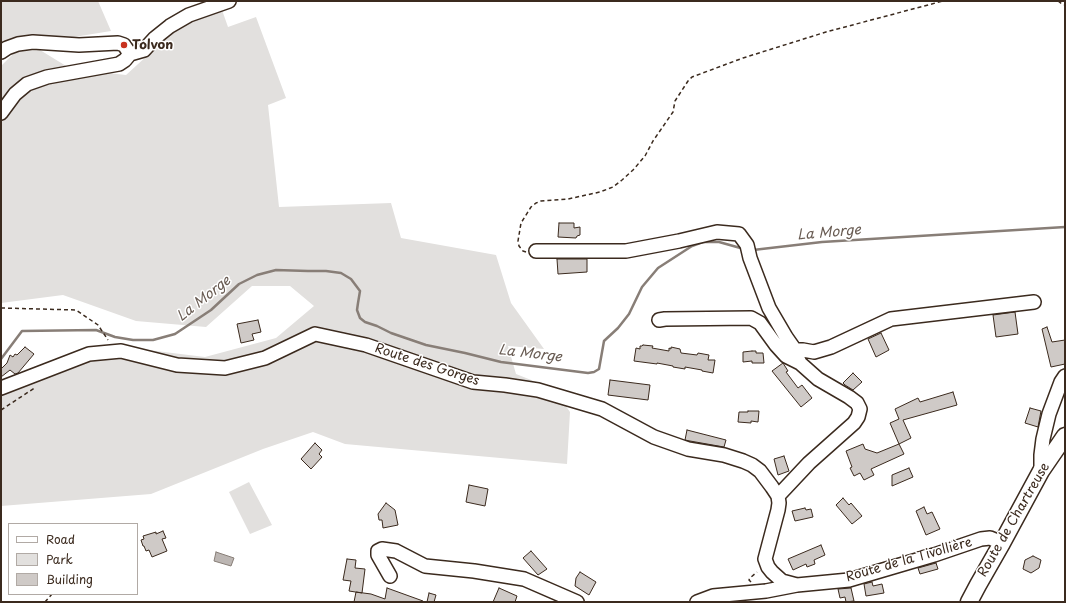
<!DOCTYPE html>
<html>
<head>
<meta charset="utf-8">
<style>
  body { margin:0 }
  #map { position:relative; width:1066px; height:603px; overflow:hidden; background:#fff; font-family:"Playpen Sans",sans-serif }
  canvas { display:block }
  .frame { position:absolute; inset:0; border:2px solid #3b2a1e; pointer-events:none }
  .legend { position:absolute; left:8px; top:523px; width:130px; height:72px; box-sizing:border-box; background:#fff; border:1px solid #b1aaa5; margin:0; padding:5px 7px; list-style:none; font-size:12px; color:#3b2a1e }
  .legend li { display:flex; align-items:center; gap:8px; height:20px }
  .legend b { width:20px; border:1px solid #b1aaa5 }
</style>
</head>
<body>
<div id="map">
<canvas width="1066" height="603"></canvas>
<div class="frame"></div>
<ul class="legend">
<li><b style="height:5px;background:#fff"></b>Road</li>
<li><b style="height:11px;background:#e2e0de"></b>Park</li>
<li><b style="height:11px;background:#cfcac7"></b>Building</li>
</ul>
</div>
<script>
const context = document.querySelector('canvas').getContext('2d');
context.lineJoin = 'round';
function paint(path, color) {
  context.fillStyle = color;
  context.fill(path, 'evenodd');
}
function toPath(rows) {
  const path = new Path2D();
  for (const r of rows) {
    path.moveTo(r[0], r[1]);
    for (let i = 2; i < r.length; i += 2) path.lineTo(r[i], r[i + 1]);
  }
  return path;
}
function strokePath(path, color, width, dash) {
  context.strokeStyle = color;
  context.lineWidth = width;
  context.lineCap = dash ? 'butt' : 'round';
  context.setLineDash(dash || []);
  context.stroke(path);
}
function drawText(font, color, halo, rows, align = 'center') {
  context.font = font + ' "Playpen Sans",sans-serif';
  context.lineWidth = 3;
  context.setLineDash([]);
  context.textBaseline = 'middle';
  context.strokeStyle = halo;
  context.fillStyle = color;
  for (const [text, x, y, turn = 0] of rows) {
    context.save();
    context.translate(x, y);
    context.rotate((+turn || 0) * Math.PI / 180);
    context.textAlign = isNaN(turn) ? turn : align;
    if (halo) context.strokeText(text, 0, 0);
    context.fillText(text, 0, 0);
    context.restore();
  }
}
const green = toPath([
  [1,1,98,1,111,31,74,37,13,39,1,49],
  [222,10,228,27,256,17,286,98,268,105,279,207,391,203,401,238,496,255,511,303,544,349,508,346,516,374,554,389,570,412,567,464,345,444,313,432,263,449,151,494,1,506,1,383,68,354,148,350,205,357,276,338,314,306,290,286,252,286,206,327,136,321,63,295,1,303,1,66,15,52,40,50,71,69,126,75,182,24],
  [249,482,272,525,250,534,229,492]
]);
const water = toPath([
  [216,552,234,558,231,566,214,561,216,552]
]);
const stream = toPath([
  [753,250,822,242,1065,227],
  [1,359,22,331,96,330,115,337,133,340,153,340,175,334,211,310,239,284,257,275,276,270,308,271,326,271,341,273,351,279,360,291,358,303,357,310,360,318,365,322,377,326,391,333,426,345,465,353,501,362,588,373,594,372,599,369,604,341,618,328,629,314,642,287,658,268,692,246,703,242,719,242,744,249]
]);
const building = toPath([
  [559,223,574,223,574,228,580,227,580,235,577,236,576,238,558,237,559,223],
  [557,259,587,259,587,272,558,274,557,259],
  [1015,312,1018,334,996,337,993,315,1015,312],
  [258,320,261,332,252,334,254,340,241,343,237,324,258,320],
  [1047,327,1052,342,1065,340,1065,364,1051,367,1042,329,1047,327],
  [881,333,889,350,876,357,868,339,881,333],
  [643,345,653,346,652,348,669,351,669,348,671,349,671,347,680,349,681,353,697,355,698,353,709,355,708,360,715,360,713,373,702,371,702,370,685,367,685,369,673,367,673,366,657,363,657,364,634,361,636,348,640,349,640,346,642,346,643,345],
  [25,347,34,354,18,373,15,374,10,370,1,377,1,369,7,363,10,355,13,357,15,354,17,355,25,347],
  [752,351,756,351,756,353,763,353,764,363,752,363,752,361,743,362,743,352,752,351],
  [783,363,788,371,786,372,798,388,802,385,812,398,801,407,772,371,783,363],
  [853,373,862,382,853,390,845,385,843,383,853,373],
  [610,380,650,385,648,400,608,395,610,380],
  [953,392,957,405,903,420,911,438,899,444,904,454,871,469,874,475,864,480,860,473,854,476,850,468,852,467,846,451,863,444,865,449,877,453,899,444,890,423,899,419,895,409,918,398,920,402,953,392],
  [1030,408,1041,411,1038,427,1025,423,1030,408],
  [748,411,759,411,758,422,751,421,751,423,738,422,739,412,748,412,748,411],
  [687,430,726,440,724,447,690,441,685,440,687,430],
  [315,443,322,450,319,454,322,457,311,469,301,459,315,443],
  [784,456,789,471,778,475,774,459,784,456],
  [909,468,913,477,892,486,892,475,909,468],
  [469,485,488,489,485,506,466,502,469,485],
  [843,498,849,505,851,503,862,516,852,524,836,505,843,498],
  [386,503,395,510,398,525,383,528,382,520,379,520,378,514,386,503],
  [924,507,927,514,932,512,940,529,926,535,916,511,924,507],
  [805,508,806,510,811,509,813,517,795,521,792,511,805,508],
  [163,531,166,538,162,539,167,551,152,557,149,550,146,551,144,546,143,546,141,540,144,539,143,536,156,532,156,534,163,531],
  [821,545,825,555,814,560,815,564,807,567,806,564,793,570,788,559,821,545],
  [531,551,547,569,538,575,523,558,531,551],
  [1033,556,1041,560,1039,568,1031,573,1023,569,1025,560,1033,556],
  [347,559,356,560,355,568,365,569,362,593,349,591,351,581,343,580,347,559],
  [936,563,938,569,920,574,918,568,936,563],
  [580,572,596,582,589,595,575,586,576,578,580,572],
  [872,582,873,586,882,584,884,593,866,596,864,584,872,582],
  [387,588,423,601,422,602,354,602,356,592,371,594,385,599,387,588],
  [499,588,517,596,515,602,493,602,499,588],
  [851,588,854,601,846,602,845,597,840,598,838,589,851,588],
  [429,593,436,595,434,602,427,602,429,593]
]);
const path = toPath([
  [1058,1,1062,4,1065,5],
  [526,252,523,251,519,246,518,241,521,223,531,207,536,203,541,201,568,199,600,192,613,187,622,180,633,170,645,156,653,141,673,112,675,101,688,81,692,77,743,58,826,32,943,1],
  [1,308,76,310,98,325,108,340],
  [1,410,36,387],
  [751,582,749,580,750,578,757,572],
  [45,602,52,594]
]);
const minor = toPath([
  [1,52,7,48,18,44,33,42,79,45,118,43,124,45,130,54],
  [130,54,144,50,155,38,170,26,189,15,229,1],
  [1,113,15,94,27,84,47,77,119,64,125,60,130,54],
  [536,251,626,251,679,241,717,232,739,234,747,245,750,258,769,308,786,337,793,347,800,363],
  [659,320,665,319,751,318,760,323,776,345,786,356,800,363,818,379,849,397,857,403,860,409,858,417,854,423,809,463,778,496],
  [795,350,803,350,814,352,831,347,891,319,1034,302],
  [1,388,89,354,121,351,177,365,225,368,265,358,315,334,366,345,473,382,505,385,538,390,602,409,654,437,688,449,724,455,743,461,752,465,760,471,772,487,778,496,779,503,778,510,765,559,768,567,772,572,782,581,797,585],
  [1041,471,1041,455,1043,439,1049,414,1061,382,1065,376],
  [390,576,378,555,378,551,382,549,396,551,425,566,474,571,524,579,577,602],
  [697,602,713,596,766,591,797,585,849,580,934,555,981,539,990,538,1002,543]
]);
const major = toPath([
  [969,602,978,585,1002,543,1041,471,1065,436]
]);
const markers = [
  [124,45,4,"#c8321e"]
];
const poiNames = [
  ["Tolvon",132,45]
];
const streetNames = [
  ["Route des Gorges",427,365,18],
  ["Route de Chartreuse",1014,520,-60],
  ["Route de la Tivollière",909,560,-16]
];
const waterNames = [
  ["La Morge",829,233,-5],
  ["La Morge",204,299,-38],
  ["La Morge",530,354,7]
];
paint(green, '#e2e0de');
paint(water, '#bcb6b3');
strokePath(water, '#887e77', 1);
strokePath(stream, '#887e77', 2.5);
paint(building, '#cfcac7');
strokePath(building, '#3b2a1e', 1);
strokePath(minor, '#3b2a1e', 16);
strokePath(major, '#3b2a1e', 19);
strokePath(path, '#3b2a1e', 1.5, [4, 3]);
strokePath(minor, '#fff', 13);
strokePath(major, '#fff', 16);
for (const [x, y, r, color] of markers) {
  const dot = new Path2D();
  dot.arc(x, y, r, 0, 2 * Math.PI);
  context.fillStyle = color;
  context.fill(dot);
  strokePath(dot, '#fff', 1.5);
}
drawText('bold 13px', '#3b2a1e', '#fff', poiNames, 'left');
drawText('13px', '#3b2a1e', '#fff', streetNames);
drawText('italic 14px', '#685b52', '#fff', waterNames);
</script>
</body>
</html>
